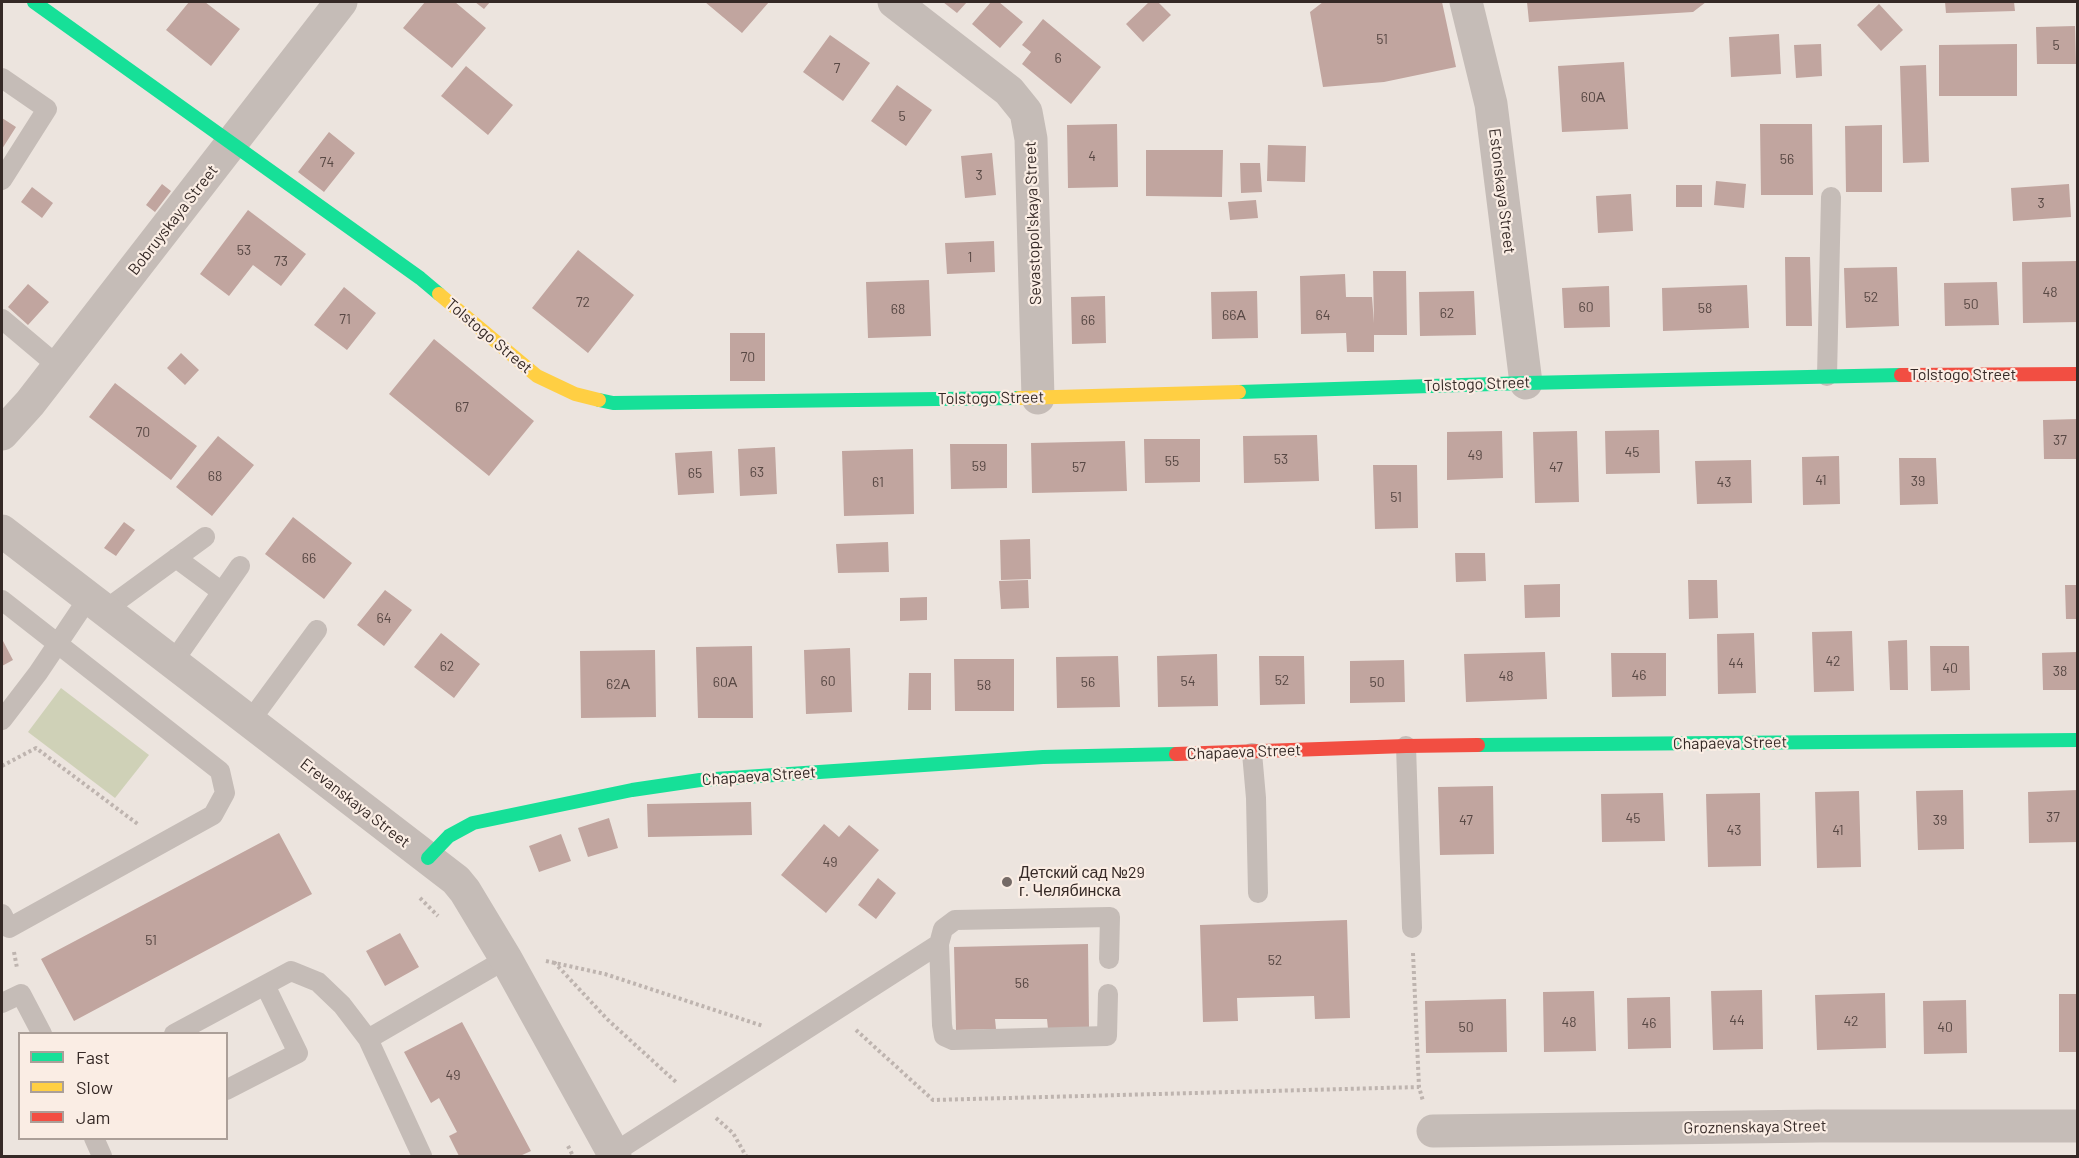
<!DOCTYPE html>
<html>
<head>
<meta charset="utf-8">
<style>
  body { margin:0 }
  #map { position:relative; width:2079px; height:1158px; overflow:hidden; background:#ece4de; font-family:Barlow,sans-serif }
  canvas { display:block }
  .frame { position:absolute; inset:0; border:3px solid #352926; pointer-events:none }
  .legend { position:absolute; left:18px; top:1032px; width:210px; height:108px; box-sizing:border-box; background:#faede4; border:2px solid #ab9f98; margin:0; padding:8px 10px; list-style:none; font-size:18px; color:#352926 }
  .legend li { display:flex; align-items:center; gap:12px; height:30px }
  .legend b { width:30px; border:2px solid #ab9f98 }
</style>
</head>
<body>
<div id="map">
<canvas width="2079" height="1158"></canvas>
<div class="frame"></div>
<ul class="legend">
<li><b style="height:8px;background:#16e098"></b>Fast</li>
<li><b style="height:8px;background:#ffcf43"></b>Slow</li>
<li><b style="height:8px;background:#f24e42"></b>Jam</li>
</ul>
</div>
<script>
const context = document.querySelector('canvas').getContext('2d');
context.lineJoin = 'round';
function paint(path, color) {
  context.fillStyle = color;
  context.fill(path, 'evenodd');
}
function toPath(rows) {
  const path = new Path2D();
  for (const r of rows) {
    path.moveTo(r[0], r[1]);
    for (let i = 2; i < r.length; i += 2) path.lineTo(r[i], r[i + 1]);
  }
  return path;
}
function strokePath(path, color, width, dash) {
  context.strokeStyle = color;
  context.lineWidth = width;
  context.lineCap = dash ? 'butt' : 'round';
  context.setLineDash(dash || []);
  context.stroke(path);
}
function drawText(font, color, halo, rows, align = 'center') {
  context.font = font + ' Barlow,sans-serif';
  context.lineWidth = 4.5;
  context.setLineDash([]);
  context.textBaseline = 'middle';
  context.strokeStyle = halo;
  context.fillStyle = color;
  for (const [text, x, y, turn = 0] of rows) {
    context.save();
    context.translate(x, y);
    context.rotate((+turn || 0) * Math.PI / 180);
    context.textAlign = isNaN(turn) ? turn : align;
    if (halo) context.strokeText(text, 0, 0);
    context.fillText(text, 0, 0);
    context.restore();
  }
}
const green = toPath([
  [61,688,149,755,115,798,28,732]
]);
const building = toPath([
  [189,2,205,2,240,29,211,66,166,30],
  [425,2,455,2,486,28,452,68,403,28],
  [475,2,490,2,484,9],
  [705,2,769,2,742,33],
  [943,2,967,2,957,13],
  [991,2,999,2,1023,22,1000,48,972,24],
  [1149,2,1158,2,1171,15,1143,42,1126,24],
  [1323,2,1442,2,1456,67,1384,82,1323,87,1310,12],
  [1527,2,1706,2,1693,12,1529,22],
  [1945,2,2014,2,2015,11,1946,13],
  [1879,4,1903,30,1881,51,1857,25],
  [1043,19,1101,67,1071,104,1022,64,1031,52,1022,45],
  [2075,26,2076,64,2037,64,2036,27],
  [1779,34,1781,74,1731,77,1729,37],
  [830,35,870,63,843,101,803,72],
  [1821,44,1822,76,1796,78,1794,45],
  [2017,44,2017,96,1939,96,1939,45],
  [1624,62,1628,129,1562,132,1558,66],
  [1926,65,1929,162,1903,163,1900,66],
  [466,66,513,105,488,135,441,96],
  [897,85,932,110,906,146,871,121],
  [2,118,16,127,2,149],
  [1117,124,1118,187,1068,188,1067,125],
  [1760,124,1812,124,1813,195,1761,195],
  [1882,125,1882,192,1846,192,1845,126],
  [329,132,355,153,324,192,298,172],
  [1268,145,1306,146,1305,182,1267,181],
  [1146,150,1223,150,1222,197,1146,196],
  [992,153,996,195,965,198,961,156],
  [1240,163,1260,163,1262,192,1241,193],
  [1716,181,1746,184,1744,208,1714,205],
  [162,184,171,191,155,212,146,205],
  [2069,184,2071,217,2013,221,2011,188],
  [1676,185,1702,185,1702,207,1676,207],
  [32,187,53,203,42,218,21,202],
  [1631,194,1633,231,1598,233,1596,196],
  [1256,200,1258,218,1230,220,1228,202],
  [248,210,306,254,281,286,253,265,229,296,200,274],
  [994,241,995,272,947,274,945,243],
  [578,250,634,295,588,353,532,308],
  [1785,257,1810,257,1812,326,1786,326],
  [2078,261,2078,322,2023,323,2022,262],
  [1897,267,1899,326,1846,328,1844,268],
  [1373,271,1406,271,1407,335,1374,335,1374,352,1347,352,1346,333,1301,334,1300,276,1345,274,1346,297,1372,297,1374,323],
  [929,280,931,336,868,338,866,282],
  [1997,282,1999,325,1945,326,1944,283],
  [28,284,49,302,28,325,8,307],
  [1747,285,1749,328,1663,331,1662,288],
  [1609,286,1610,327,1564,328,1562,288],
  [344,287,376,313,347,350,314,325],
  [1257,291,1258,338,1212,339,1211,292],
  [1474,291,1476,335,1420,336,1419,292],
  [1105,296,1106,343,1072,344,1071,297],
  [730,333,765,333,765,381,730,381],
  [434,339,534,421,489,476,389,394],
  [181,353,199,370,185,385,167,368],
  [115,383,197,446,171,480,89,417],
  [2078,419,2078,459,2044,459,2043,420],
  [1659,430,1660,473,1606,474,1605,431],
  [1502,431,1503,478,1447,480,1447,432],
  [1577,431,1579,502,1535,503,1533,432],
  [1317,435,1319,481,1244,483,1243,436],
  [218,436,254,465,212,516,176,487],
  [1144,439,1200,439,1200,482,1145,483],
  [1125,441,1127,491,1032,493,1031,443],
  [950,444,1007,444,1007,488,951,489],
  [775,447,777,494,740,496,738,449],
  [913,449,914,514,844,516,842,451],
  [712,451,714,493,678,495,675,453],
  [1839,456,1840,504,1803,505,1802,457],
  [1899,458,1936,458,1938,504,1900,505],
  [1751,460,1752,503,1697,504,1695,461],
  [1373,465,1417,465,1418,528,1375,529],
  [293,517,352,563,324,599,265,554],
  [124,522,135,530,116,556,104,548],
  [1030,539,1031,579,1001,580,1000,540],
  [888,542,889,572,838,573,836,544],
  [1455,553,1485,553,1486,581,1456,582],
  [1028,580,1029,608,1001,609,999,581],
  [1688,580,1717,580,1718,618,1689,619],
  [1560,584,1560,617,1525,618,1524,585],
  [2065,585,2078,585,2078,619,2066,619],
  [385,590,412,610,384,646,357,625],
  [927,597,927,620,900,621,900,598],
  [1852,631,1854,691,1814,692,1812,632],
  [441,633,480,664,454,698,414,667],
  [1754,633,1756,693,1718,694,1717,634],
  [2,639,13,660,2,666],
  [1907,640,1908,690,1890,690,1888,641],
  [752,646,753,718,698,718,696,647],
  [1930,646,1969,646,1970,690,1931,691],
  [850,648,852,712,806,714,804,650],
  [655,650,656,717,581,718,580,651],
  [1545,652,1547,699,1466,702,1464,654],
  [2078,652,2078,690,2043,690,2042,653],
  [1611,653,1666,653,1666,696,1612,697],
  [1217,654,1218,706,1158,707,1157,656],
  [1118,656,1120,707,1057,708,1056,657],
  [1259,656,1304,656,1305,704,1260,705],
  [954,659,1014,659,1014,711,955,711],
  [1404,660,1405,702,1350,703,1350,661],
  [909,673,931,673,931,710,908,710],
  [1493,786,1494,854,1440,855,1438,787],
  [1963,790,1964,849,1918,850,1916,791],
  [2078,790,2078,842,2029,843,2028,792],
  [1859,791,1861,867,1817,868,1815,792],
  [1663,793,1665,841,1602,842,1601,794],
  [1760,793,1761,866,1708,867,1706,794],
  [751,802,752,835,648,837,647,804],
  [609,818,618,848,588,857,578,828],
  [824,824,839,837,849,825,879,850,826,913,781,875],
  [279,833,312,894,74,1021,41,959],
  [561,834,571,861,539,872,529,846],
  [878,878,896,893,876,919,858,905],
  [1347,920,1350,1018,1315,1019,1314,996,1237,998,1238,1021,1203,1022,1200,925],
  [400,933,419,967,385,986,366,951],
  [1088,944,1089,1028,1048,1029,1047,1019,995,1019,996,1029,956,1030,954,947],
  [1762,990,1763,1049,1713,1050,1711,991],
  [1594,991,1596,1051,1544,1052,1543,992],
  [1885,993,1886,1048,1817,1050,1815,995],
  [2059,994,2078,994,2078,1052,2059,1052],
  [1670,997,1671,1048,1628,1049,1627,998],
  [1506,999,1507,1052,1426,1053,1425,1001],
  [1966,1000,1967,1053,1924,1054,1923,1001],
  [462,1022,531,1151,520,1156,459,1156,449,1136,457,1132,439,1098,431,1103,404,1052]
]);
const path = toPath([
  [2,766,36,748,139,825],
  [420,898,438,916],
  [14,952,17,968],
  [1413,953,1419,1087,1423,1101],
  [546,961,605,974,763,1026],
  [554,962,607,1019,677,1083],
  [856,1030,933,1100,1419,1087],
  [716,1118,733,1133,746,1156],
  [568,1146,573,1156]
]);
const lane = toPath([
  [2,78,47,109,2,180],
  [2,319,59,367],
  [1827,376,1831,197],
  [176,558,222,592],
  [2,600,220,771,225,793,213,815,9,928,2,914],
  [105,610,205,537],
  [173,662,240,566],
  [2,720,38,673,89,597],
  [250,721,317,630],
  [1406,746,1412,928],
  [1252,753,1256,798,1258,893],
  [939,944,942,1025,944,1036,953,1040,1107,1036,1108,994],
  [2,1003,21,994,42,1034],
  [174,1034,291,971,318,982,342,1005,368,1039,422,1156],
  [368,1039,506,959],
  [226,1090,298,1053,265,985],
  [94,1138,102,1156],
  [609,1156,939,944,943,929,955,920,1110,917,1109,959]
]);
const street = toPath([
  [894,2,1009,91,1026,112,1031,139,1038,398],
  [1466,2,1491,104,1526,383],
  [2,434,30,403,341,2],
  [2,531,456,880,465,891,506,959,615,1156],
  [1433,1131,1819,1126,2078,1126]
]);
const fast = toPath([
  [34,2,420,278,439,294],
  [1239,392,1526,383,1901,375],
  [599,400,613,403,1019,398],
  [1478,745,2078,740],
  [428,858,449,836,473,823,632,790,700,780,1043,757,1176,754]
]);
const slow = toPath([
  [439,294,537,376,575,394,599,400],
  [1019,398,1239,392]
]);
const jam = toPath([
  [1901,375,2078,374],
  [1176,754,1406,746,1478,745]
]);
const markers = [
  [1007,882,6,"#756a66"]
];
const numberNames = [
  ["51",1382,39],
  ["5",2056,45],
  ["6",1058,58],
  ["7",837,68],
  ["60А",1593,97],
  ["5",902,116],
  ["4",1092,156],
  ["56",1787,159],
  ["74",327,162],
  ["3",979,175],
  ["3",2041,203],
  ["53",244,250],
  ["1",970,257],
  ["73",281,261],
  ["48",2050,292],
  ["52",1871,297],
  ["72",583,302],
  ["50",1971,304],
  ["60",1586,307],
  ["58",1705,308],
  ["68",898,309],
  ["62",1447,313],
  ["66А",1234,315],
  ["64",1323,315],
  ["71",345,319],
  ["66",1088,320],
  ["70",748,357],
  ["67",462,407],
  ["70",143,432],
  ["37",2060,440],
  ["45",1632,452],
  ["49",1475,455],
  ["53",1281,459],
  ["55",1172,461],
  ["59",979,466],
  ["57",1079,467],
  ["47",1556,467],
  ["63",757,472],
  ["65",695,473],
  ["68",215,476],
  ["41",1821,480],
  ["39",1918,481],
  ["61",878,482],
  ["43",1724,482],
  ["51",1396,497],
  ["66",309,558],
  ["64",384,618],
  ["42",1833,661],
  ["44",1736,663],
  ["62",447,666],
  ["40",1950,668],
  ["38",2060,671],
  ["46",1639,675],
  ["48",1506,676],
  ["52",1282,680],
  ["60",828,681],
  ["54",1188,681],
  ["60А",725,682],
  ["56",1088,682],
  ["50",1377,682],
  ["62А",618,684],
  ["58",984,685],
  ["37",2053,817],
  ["45",1633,818],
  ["47",1466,820],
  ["39",1940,820],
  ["43",1734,830],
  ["41",1838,830],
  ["49",830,862],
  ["51",151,940],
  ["52",1275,960],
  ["56",1022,983],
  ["44",1737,1020],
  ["42",1851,1021],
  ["48",1569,1022],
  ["46",1649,1023],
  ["50",1466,1027],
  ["40",1945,1027],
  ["49",453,1075]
];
const streetNames = [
  ["Estonskaya Street",1502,191,83],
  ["Bobruyskaya Street",173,220,-52],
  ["Sevastopol'skaya Street",1033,223,-92],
  ["Tolstogo Street",489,336,40],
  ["Tolstogo Street",1963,375],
  ["Tolstogo Street",1477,384,-2],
  ["Tolstogo Street",991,398,-1],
  ["Chapaeva Street",1730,743,-1],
  ["Chapaeva Street",1244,752,-2],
  ["Chapaeva Street",759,776,-4],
  ["Erevanskaya Street",355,803,38],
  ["Groznenskaya Street",1755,1127,-1]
];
const poiNames = [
  ["Детский сад №29",1019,873],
  ["г. Челябинска",1019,891]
];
paint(green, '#cfd1b7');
paint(building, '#c1a59f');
strokePath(path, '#beb4af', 4, [3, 3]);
strokePath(lane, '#c5bcb7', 20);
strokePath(street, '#c5bcb7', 33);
strokePath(fast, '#16e098', 14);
strokePath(slow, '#ffcf43', 14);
strokePath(jam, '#f24e42', 14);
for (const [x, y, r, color] of markers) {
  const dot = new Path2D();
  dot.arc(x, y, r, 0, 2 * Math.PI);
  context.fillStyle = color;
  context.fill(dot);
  strokePath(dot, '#faede4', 2);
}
drawText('14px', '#584844', null, numberNames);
drawText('16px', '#352926', '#faede4', streetNames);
drawText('16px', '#352926', '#faede4', poiNames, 'left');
</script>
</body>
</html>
